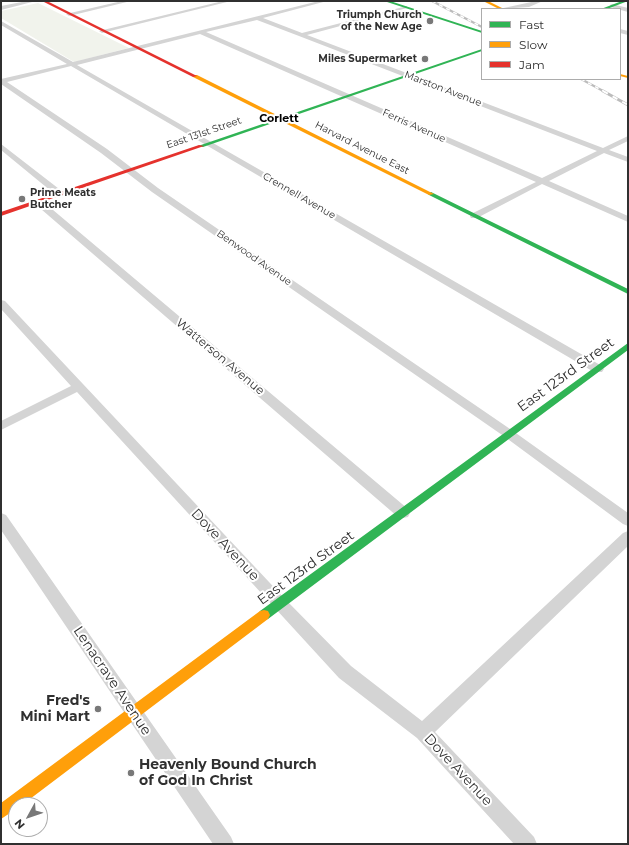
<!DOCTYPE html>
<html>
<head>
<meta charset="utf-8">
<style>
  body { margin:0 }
  #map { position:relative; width:629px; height:845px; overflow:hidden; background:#fff; font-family:Montserrat,sans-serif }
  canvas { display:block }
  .frame { position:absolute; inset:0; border:2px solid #303030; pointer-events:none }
  .legend { position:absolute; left:481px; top:8px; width:140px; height:72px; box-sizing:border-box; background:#fff; border:1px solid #acacac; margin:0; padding:5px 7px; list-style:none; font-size:12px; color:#303030 }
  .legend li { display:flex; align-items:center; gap:8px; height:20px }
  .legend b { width:20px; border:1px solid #acacac }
  .north { position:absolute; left:8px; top:797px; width:40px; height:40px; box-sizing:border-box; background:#fff; border:1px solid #acacac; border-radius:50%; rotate:230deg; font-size:11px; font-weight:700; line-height:16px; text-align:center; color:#303030 }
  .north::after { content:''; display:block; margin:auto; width:14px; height:18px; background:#787878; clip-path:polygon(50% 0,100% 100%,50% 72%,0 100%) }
</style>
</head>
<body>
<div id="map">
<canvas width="629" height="845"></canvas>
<div class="frame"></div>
<ul class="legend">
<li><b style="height:5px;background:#30b455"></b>Fast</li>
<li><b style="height:5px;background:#ff9f0a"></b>Slow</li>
<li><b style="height:5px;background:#e5322d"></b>Jam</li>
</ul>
<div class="north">N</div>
</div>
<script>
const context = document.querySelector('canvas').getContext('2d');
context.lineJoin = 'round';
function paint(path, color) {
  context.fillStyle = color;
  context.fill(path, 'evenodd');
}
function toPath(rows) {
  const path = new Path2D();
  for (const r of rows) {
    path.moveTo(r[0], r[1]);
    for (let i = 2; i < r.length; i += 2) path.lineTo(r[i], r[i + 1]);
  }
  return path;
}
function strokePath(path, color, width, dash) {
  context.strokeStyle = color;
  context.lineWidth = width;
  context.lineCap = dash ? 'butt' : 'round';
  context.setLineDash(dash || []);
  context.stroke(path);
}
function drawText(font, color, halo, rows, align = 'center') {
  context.font = font + ' Montserrat,sans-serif';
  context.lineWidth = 4;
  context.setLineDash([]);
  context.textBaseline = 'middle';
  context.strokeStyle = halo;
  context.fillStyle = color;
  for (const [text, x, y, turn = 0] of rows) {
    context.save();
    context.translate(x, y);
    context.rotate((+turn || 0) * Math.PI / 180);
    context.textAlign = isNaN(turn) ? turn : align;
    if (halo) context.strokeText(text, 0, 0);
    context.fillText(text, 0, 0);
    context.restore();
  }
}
const green = toPath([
  [38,3,129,48,74,62,1,18,1,11]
]);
const street = toPath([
  [27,1,36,1,1,10,1,6,27,1],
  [122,1,131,1,69,16,66,14,122,1],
  [223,1,231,1,102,33,99,31,223,1],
  [319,1,327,1,263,18,302,33,407,6,407,8,307,35,603,148,628,136,628,141,609,150,628,157,628,162,604,153,549,181,628,216,628,222,542,184,477,218,471,218,470,216,471,214,536,182,200,34,77,65,602,366,604,369,602,372,594,372,71,66,7,82,107,149,158,188,513,431,628,513,628,526,623,524,505,437,152,192,101,153,1,84,1,79,67,64,1,25,1,21,73,62,319,1],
  [257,20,299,36,597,151,542,178,206,32,257,20],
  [536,1,543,1,529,7,499,9,536,1],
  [612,4,628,8,628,12,610,7,610,5,612,4],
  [620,29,628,31,628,35,620,33,620,29],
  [1,144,63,192,63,196,57,196,1,150,1,144],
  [34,199,40,199,408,509,410,513,408,517,403,518,398,517,34,203,33,201,34,199],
  [1,300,5,301,285,599,351,666,422,721,623,533,628,531,628,546,435,732,534,837,537,844,514,844,417,738,339,678,77,392,1,430,1,421,71,386,1,309,1,300],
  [1,513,6,515,231,837,234,844,213,844,1,530,1,513]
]);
const fast = toPath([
  [384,1,390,1,482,31,482,33,384,1],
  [622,1,628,1,607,9,601,9,622,1],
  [482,49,482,51,203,147,198,146,482,49],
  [431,192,628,289,628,294,429,195,428,194,431,192],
  [628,343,628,350,268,619,264,620,260,619,258,615,260,611,628,343]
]);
const slow = toPath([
  [483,1,488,1,504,9,499,9,483,1],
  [620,74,628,76,628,78,620,76,620,74],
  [193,75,197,75,434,194,429,195,193,77,193,75],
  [264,610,268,611,270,615,268,619,22,805,16,805,16,809,1,819,1,803,260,611,264,610]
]);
const jam = toPath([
  [42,1,47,1,197,76,193,77,42,1],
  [199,145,204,146,1,216,1,212,199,145]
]);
const railFar1 = toPath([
  [432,1,482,27],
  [581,79,605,92]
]);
const rail = toPath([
  [603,91,628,105]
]);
const markers = [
  [430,21,4,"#787878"],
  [425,59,4,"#787878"],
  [22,199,4,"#787878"],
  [98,709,4,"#787878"],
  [131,773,4,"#787878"]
];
const farPoinames = [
  ["Triumph Church",422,15],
  ["of the New Age",422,27],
  ["Miles Supermarket",417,59],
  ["Prime Meats",30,193,"left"],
  ["Butcher",30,205,"left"]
];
const farStreetnames = [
  ["Marston Avenue",443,89,21],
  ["Ferris Avenue",414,126,24],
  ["East 131st Street",204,133,-19],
  ["Harvard Avenue East",362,148,27],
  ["Crennell Avenue",299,196,30],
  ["Benwood Avenue",254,258,35]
];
const farNeighbourhoodnames = [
  ["Corlett",279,119]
];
const streetNames = [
  ["Watterson Avenue",220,357,40]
];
const nearStreetnames = [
  ["East 123rd Street",566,375,-36],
  ["Dove Avenue",225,545,47],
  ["East 123rd Street",306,568,-36],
  ["Lenacrave Avenue",112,681,56],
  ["Dove Avenue",458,770,47]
];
const nearPoinames = [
  ["Fred's",90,701],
  ["Mini Mart",90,717],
  ["Heavenly Bound Church",139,765,"left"],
  ["of God In Christ",139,781,"left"]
];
paint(green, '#f1f3ec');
paint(street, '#d4d4d4');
paint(fast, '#30b455');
paint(slow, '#ff9f0a');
paint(jam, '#e5322d');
strokePath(railFar1, '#bcbcbc', 2);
strokePath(rail, '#bcbcbc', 3);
strokePath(railFar1, '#fff', 1.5, [4]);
strokePath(rail, '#fff', 2, [5.5]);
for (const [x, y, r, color] of markers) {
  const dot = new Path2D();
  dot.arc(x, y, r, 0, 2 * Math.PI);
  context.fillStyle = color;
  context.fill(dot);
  strokePath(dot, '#fff', 1.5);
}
drawText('bold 10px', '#303030', '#fff', farPoinames, 'right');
drawText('10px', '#303030', '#fff', farStreetnames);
drawText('bold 11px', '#000', '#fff', farNeighbourhoodnames);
drawText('12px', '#303030', '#fff', streetNames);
drawText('14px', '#303030', '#fff', nearStreetnames);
drawText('bold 14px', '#303030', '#fff', nearPoinames, 'right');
</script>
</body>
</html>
